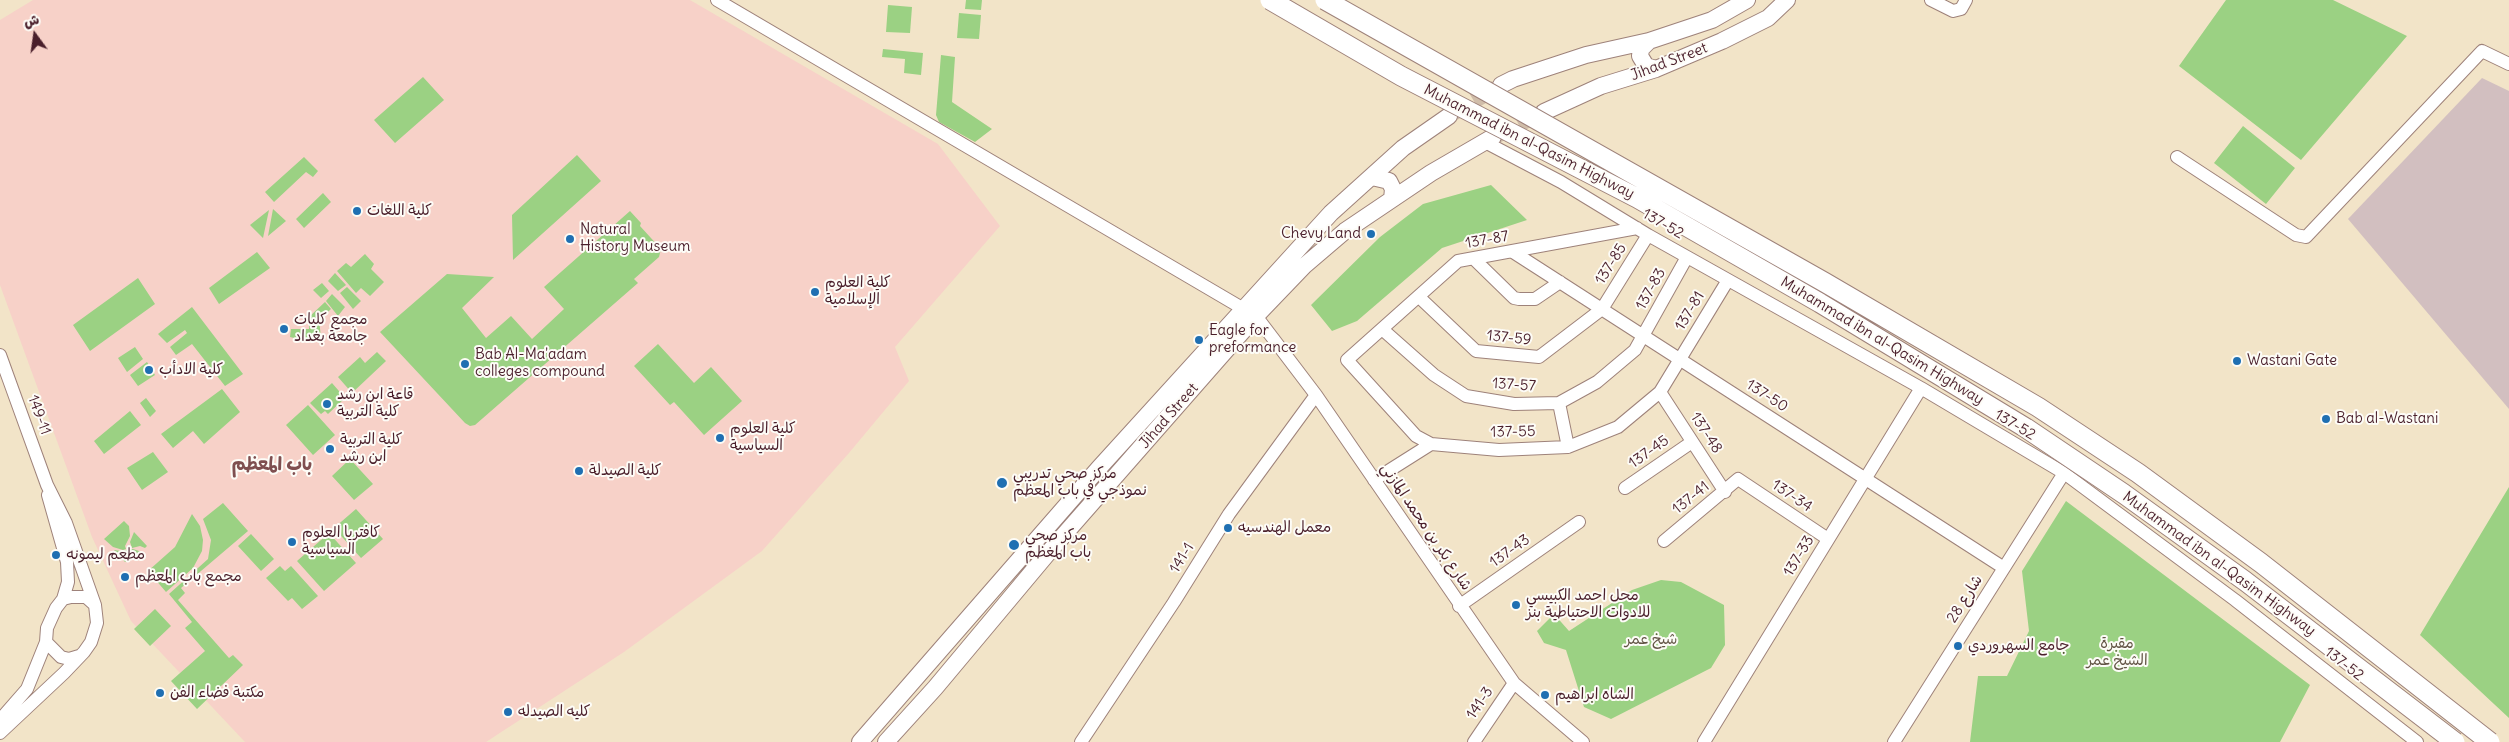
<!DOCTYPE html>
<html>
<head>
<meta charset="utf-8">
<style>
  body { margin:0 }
  #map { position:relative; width:2509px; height:742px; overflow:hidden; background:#f2e4c8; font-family:Delius,"Playpen Sans Arabic",sans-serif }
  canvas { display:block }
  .north { position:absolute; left:10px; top:10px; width:50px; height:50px; -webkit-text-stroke:4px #fdfcf7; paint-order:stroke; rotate:346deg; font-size:14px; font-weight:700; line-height:20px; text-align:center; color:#4a1f2b }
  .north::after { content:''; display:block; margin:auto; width:18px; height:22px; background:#4a1f2b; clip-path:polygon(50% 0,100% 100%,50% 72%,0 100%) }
</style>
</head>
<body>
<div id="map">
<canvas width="2509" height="742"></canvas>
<div class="north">ش</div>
</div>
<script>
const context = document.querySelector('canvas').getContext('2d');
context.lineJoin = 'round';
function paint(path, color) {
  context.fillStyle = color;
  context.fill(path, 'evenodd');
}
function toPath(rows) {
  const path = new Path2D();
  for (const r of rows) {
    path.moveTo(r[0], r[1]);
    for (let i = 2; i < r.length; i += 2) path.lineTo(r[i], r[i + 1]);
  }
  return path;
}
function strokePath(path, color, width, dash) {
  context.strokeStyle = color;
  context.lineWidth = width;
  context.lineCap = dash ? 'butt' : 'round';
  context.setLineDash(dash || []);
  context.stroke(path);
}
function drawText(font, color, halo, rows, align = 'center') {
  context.font = font + ' Delius,"Playpen Sans Arabic",sans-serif';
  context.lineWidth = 4;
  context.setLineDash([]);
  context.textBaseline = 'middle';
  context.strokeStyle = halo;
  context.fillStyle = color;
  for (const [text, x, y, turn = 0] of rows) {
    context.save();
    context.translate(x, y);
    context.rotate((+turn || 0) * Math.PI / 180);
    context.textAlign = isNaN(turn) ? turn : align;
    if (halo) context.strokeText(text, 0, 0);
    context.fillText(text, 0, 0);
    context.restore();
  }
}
const built = toPath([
  [33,0,690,0,938,144,1000,226,895,347,909,381,849,453,762,551,624,652,486,742,245,742,131,621,92,537,0,285,0,20]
]);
const industrial = toPath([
  [2482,78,2509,91,2509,409,2348,219]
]);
const green = toPath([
  [966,0,982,0,981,10,965,9],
  [2226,0,2333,0,2407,36,2301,160,2179,66],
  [888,5,912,7,910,33,886,32],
  [959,13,981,15,979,39,957,38],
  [883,49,923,53,921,75,904,73,905,59,882,57],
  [941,55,955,57,952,102,992,129,975,142,939,122,936,115],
  [423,77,444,100,395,143,374,120],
  [2243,126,2295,168,2266,204,2214,163],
  [577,155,601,181,513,260,512,215],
  [304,157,318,171,313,177,306,172,274,202,265,192],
  [1491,185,1527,220,1442,248,1357,321,1332,331,1311,305,1380,237,1423,204],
  [323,193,331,202,304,228,296,219],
  [273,209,286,221,268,236],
  [269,210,263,238,250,225],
  [630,211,641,223,640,226,661,249,659,257,634,279,638,283,475,425,470,426,465,423,380,332,447,274,494,277,462,308,486,338,511,316,532,339,564,309,544,287],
  [257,252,270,268,219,304,209,288],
  [365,254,374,264,371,269,384,282,370,296,361,288,356,293,337,271,346,263,351,267],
  [335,273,346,285,338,291,328,281],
  [138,278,155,304,90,351,73,325],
  [322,283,329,291,321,298,313,290],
  [347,287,361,301,353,309,340,293],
  [332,294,345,307,338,316,326,301],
  [325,302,331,309,319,320,321,337,311,342,290,337,291,329,309,329,309,317],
  [192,307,243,374,225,386,192,344,176,355,170,347,187,333,185,330,167,343,158,334],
  [658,344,694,383,711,367,742,401,704,435,674,402,670,405,634,366],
  [135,347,143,359,127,372,118,358],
  [377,352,386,361,352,393,338,377,360,357,365,363],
  [147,362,155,375,138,386,130,375],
  [332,383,345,398,328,414,325,411,321,414,310,403],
  [222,389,240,412,204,444,193,431,173,448,161,434],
  [146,398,156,411,150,417,140,403],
  [308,405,335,435,313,455,286,425],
  [130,411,141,425,104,454,94,441],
  [153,452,168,472,142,490,127,468],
  [350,459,373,484,354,500,332,476],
  [2509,487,2509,718,2420,635],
  [2066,501,2310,685,2280,742,1970,742,1978,676,2007,676,2029,631,2022,571],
  [223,503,248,531,181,588,185,593,178,600,229,658,233,655,243,665,197,709,171,681,205,651,185,628,192,622,169,594,208,559,211,540,203,519],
  [356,509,383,539,361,558,334,528],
  [192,514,200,526,203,540,202,551,193,568,166,592,148,571,175,547],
  [124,521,129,526,130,536,125,546,126,549,123,550,113,547,104,539],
  [134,532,147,546,145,548,140,546,132,548,130,542],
  [329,533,356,563,324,591,297,561],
  [251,534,274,559,261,571,238,546],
  [133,549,142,552,125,562,114,550,121,551],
  [280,566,285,571,291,566,318,596,302,609,292,598,288,601,266,578],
  [1661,580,1681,582,1724,605,1725,645,1711,668,1611,719,1584,707,1566,650,1544,643,1537,631,1554,614,1569,631,1632,590],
  [155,609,171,626,150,646,134,629]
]);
const majorTunnel = toPath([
  [1453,113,1496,88],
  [1497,135,1543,112]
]);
const minor = toPath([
  [717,0,1242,308],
  [1931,0,1953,11,1961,9,1966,0],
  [1485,142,1561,182,1648,235,1921,388,2064,473,2235,600,2417,742],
  [2177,157,2296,235,2306,237,2482,51,2509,64],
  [1637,228,1458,261,1347,360,1416,436,1431,444,1499,450,1568,447,1618,427,1660,392,1728,280],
  [1513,252,2004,568],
  [1474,259,1514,298,1519,299,1535,299,1560,282],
  [1419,297,1476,351,1539,357,1602,309,1648,235],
  [1256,316,1316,395,1514,683,1583,742],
  [1382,329,1434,375,1466,396,1514,404,1559,403,1597,382,1635,350,1687,257],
  [0,355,47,485,66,523,95,605],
  [1660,392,1725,492],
  [1559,403,1568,447],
  [1374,480,1431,444],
  [1625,488,1692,442],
  [48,495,67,562,68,582,63,599],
  [1664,541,1738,479,1828,539],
  [1459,606,1579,522],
  [0,720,27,689,46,642],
  [0,733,64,673,84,652,91,642,97,623,95,605,86,597,71,597,63,599,56,608,47,628,46,642,61,657,69,659,79,656],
  [1081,742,1174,602,1229,514,1316,395],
  [1474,742,1514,683],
  [1704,742,1921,388],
  [1894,742,2064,473]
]);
const major = toPath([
  [1649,41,1641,49,1640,56,1646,66,1656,69],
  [1501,85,1513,79,1586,55,1649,41,1712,20,1747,0],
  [1544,112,1601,86,1656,69,1722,41,1768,18,1787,0],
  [1372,177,1389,181,1393,189,1392,199],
  [860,742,1099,468,1331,213,1403,148,1449,116],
  [886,742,935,688,1048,553,1256,316,1304,266,1345,231,1431,173,1493,137]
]);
const highwayBridge = toPath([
  [1270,0,1401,76,1637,198,1820,303,2026,428,2124,494,2245,581,2455,742],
  [1325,0,1824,282,2038,407,2138,473,2261,563,2490,742]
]);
const markers = [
  [357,211,5,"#1f6fb2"],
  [1371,234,5,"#1f6fb2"],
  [570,239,5,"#1f6fb2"],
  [815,292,5,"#1f6fb2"],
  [284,329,5,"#1f6fb2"],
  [1199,340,5,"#1f6fb2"],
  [2237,361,5,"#1f6fb2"],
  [465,364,5,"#1f6fb2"],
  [149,370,5,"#1f6fb2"],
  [327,404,5,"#1f6fb2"],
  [2326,419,5,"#1f6fb2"],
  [720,438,5,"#1f6fb2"],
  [330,449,5,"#1f6fb2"],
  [579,471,5,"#1f6fb2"],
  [1002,483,6,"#1f6fb2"],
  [1228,528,5,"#1f6fb2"],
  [292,542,5,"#1f6fb2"],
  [1014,545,6,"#1f6fb2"],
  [56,555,5,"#1f6fb2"],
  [125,577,5,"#1f6fb2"],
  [1516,605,5,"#1f6fb2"],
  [1958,646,5,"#1f6fb2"],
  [160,693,5,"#1f6fb2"],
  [1545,695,5,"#1f6fb2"],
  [508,712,5,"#1f6fb2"]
];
const streetNames = [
  ["Jihad Street",1669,62,-21],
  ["Muhammad ibn al-Qasim Highway",1529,142,27],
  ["137-52",1663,224,30],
  ["137-87",1487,240,-10],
  ["137-85",1611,264,-58],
  ["137-83",1651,289,-61],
  ["137-81",1690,311,-59],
  ["137-59",1509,338,6],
  ["Muhammad ibn al-Qasim Highway",1882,341,31],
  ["137-57",1514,385,4],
  ["137-50",1767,396,33],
  ["149-11",39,415,70],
  ["Jihad Street",1169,416,-49],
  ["137-52",2015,425,31],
  ["137-55",1513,432,-1],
  ["137-48",1706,433,57],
  ["137-45",1649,452,-35],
  ["137-34",1792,496,34],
  ["137-41",1691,498,-39],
  ["شارع بكر بن محمد المازني",1426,527,56],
  ["137-43",1510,551,-35],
  ["137-33",1799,556,-59],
  ["141-1",1182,558,-58],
  ["Muhammad ibn al-Qasim Highway",2219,564,36],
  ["شارع 28",1965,599,-58],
  ["137-52",2344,664,38],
  ["141-3",1480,703,-56]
];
const poiNames = [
  ["كلية اللغات",367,211],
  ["Natural",580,230],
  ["History Museum",580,247],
  ["Chevy Land",1361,234,"right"],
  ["كلية العلوم",825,283],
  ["الإسلامية",825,300],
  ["مجمع كليات",294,320],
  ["جامعة بغداد",294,337],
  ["Eagle for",1209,331],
  ["preformance",1209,348],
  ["Bab Al-Ma'adam",475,355],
  ["colleges compound",475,372],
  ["Wastani Gate",2247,361],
  ["كلية الادأب",159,370],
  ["قاعة ابن رشد",337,395],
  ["كلية التربية",337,412],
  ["Bab al-Wastani",2336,419],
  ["كلية العلوم",730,429],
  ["السياسية",730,446],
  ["كلية التربية",340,440],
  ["ابن رشد",340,457],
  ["كلية الصيدلة",589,471],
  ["مركز صحي تدريبي",1013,474],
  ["نموذجي في باب المعظم",1013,491],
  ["معمل الهندسيه",1238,528],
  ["كافتريا العلوم",302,533],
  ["السياسية",302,550],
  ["مركز صحي",1025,536],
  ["باب المغظم",1025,553],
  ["مطعم ليمونه",66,555],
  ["مجمع باب المعظم",135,577],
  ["محل احمد الكبيسي",1526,596],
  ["للادوات الاحتياطية بنز",1526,613],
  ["جامع السهروردي",1968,646],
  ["مكتبة فضاء الفن",170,693],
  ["الشاه ابراهيم",1555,695],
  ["كليه الصيدله",518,712]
];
const parkNames = [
  ["شيخ عمر",1651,640],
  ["مقبرة",2117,644],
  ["الشيخ عمر",2117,661]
];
const quarterNames = [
  ["باب المعظم",272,465]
];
paint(built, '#f7d1c8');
paint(industrial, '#d2bfc0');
paint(green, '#9bd183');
strokePath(majorTunnel, '#d0bda9', 16, [16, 8]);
strokePath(minor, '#9e827a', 14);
strokePath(major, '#9e827a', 18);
strokePath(minor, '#fff', 12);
strokePath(major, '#fff', 16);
strokePath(highwayBridge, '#9e827a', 21, []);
strokePath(highwayBridge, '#fff', 19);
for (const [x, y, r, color] of markers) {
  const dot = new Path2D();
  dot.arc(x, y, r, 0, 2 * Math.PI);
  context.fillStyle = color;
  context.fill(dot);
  strokePath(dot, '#fdfcf7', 2);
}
drawText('15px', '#4a1f2b', '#fdfcf7', streetNames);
drawText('15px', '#4a1f2b', '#fdfcf7', poiNames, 'left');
drawText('15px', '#625445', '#fdfcf7', parkNames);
drawText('bold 18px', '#7f4f50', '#fdfcf7', quarterNames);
</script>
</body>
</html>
